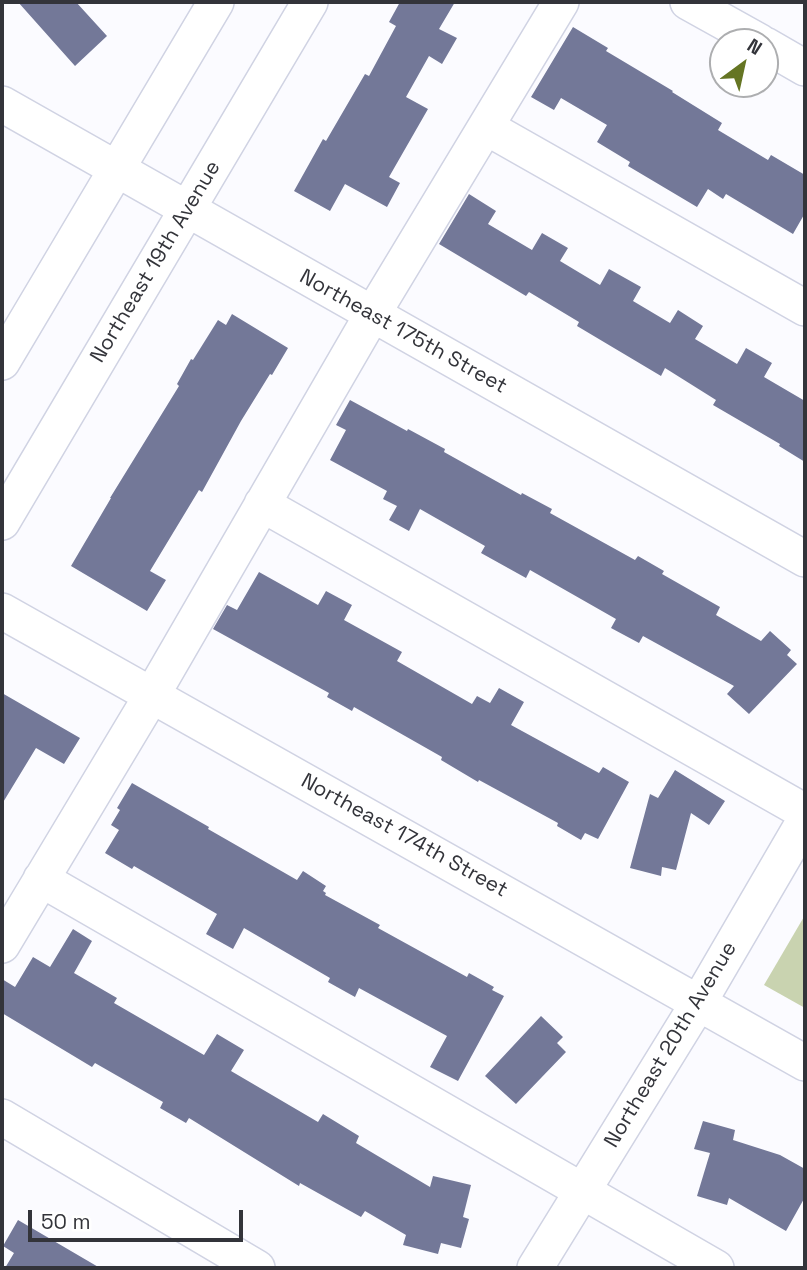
<!DOCTYPE html>
<html>
<head>
<meta charset="utf-8">
<style>
  body { margin:0 }
  #map { position:relative; width:807px; height:1270px; overflow:hidden; background:#fbfbff; font-family:"Space Grotesk",sans-serif }
  canvas { display:block }
  .frame { position:absolute; inset:0; border:4px solid #33343a; pointer-events:none }
  .north { position:absolute; left:709px; top:28px; width:70px; height:70px; box-sizing:border-box; background:#fff; border:2px solid #adaeb0; border-radius:50%; rotate:33deg; font-size:19px; font-weight:700; line-height:28px; text-align:center; color:#33343a }
  .north::after { content:''; display:block; margin:auto; width:24px; height:32px; background:#657523; clip-path:polygon(50% 0,100% 100%,50% 72%,0 100%) }
  .scale { position:absolute; left:28px; top:1210px; width:215px; height:32px; box-sizing:border-box; border:4px solid #33343a; border-top:0; padding-left:9px; font-size:21px; line-height:24px; white-space:nowrap; color:#33343a; -webkit-text-stroke:5px #fff; paint-order:stroke }
</style>
</head>
<body>
<div id="map">
<canvas width="807" height="1270"></canvas>
<div class="frame"></div>
<div class="north">N</div>
<div class="scale">50 m</div>
</div>
<script>
const context = document.querySelector('canvas').getContext('2d');
context.lineJoin = 'round';
function paint(path, color) {
  context.fillStyle = color;
  context.fill(path, 'evenodd');
}
function toPath(rows) {
  const path = new Path2D();
  for (const r of rows) {
    path.moveTo(r[0], r[1]);
    for (let i = 2; i < r.length; i += 2) path.lineTo(r[i], r[i + 1]);
  }
  return path;
}
function strokePath(path, color, width, dash) {
  context.strokeStyle = color;
  context.lineWidth = width;
  context.lineCap = dash ? 'butt' : 'round';
  context.setLineDash(dash || []);
  context.stroke(path);
}
function drawText(font, color, halo, rows, align = 'center') {
  context.font = font + ' "Space Grotesk",sans-serif';
  context.lineWidth = 7;
  context.setLineDash([]);
  context.textBaseline = 'middle';
  context.strokeStyle = halo;
  context.fillStyle = color;
  for (const [text, x, y, turn = 0] of rows) {
    context.save();
    context.translate(x, y);
    context.rotate((+turn || 0) * Math.PI / 180);
    context.textAlign = isNaN(turn) ? turn : align;
    if (halo) context.strokeText(text, 0, 0);
    context.fillText(text, 0, 0);
    context.restore();
  }
}
const green = toPath([
  [805,915,805,1008,764,985]
]);
const building = toPath([
  [18,2,76,2,107,36,75,66],
  [400,2,455,2,439,29,457,38,442,64,429,56,406,97,428,109,389,177,400,183,387,207,345,184,330,211,294,191,323,139,326,141,365,74,369,76,396,26,389,22],
  [573,27,608,48,606,51,673,91,672,92,722,123,718,130,768,160,771,155,805,175,805,213,793,234,726,194,723,199,708,189,697,207,628,166,630,162,597,142,607,125,561,98,554,110,531,97],
  [469,194,496,211,488,224,532,250,542,233,568,248,560,261,600,285,609,269,641,287,633,301,670,323,678,310,703,326,695,339,737,364,746,348,772,363,764,377,805,401,805,462,779,446,780,444,713,405,716,400,665,368,661,376,577,326,579,322,529,292,526,296,439,244],
  [232,314,288,348,272,375,270,374,241,421,202,492,199,490,150,571,166,580,147,611,71,566,111,498,110,498,179,386,177,384,191,359,193,360,218,320,226,325],
  [350,400,407,431,408,429,445,449,444,452,521,495,522,493,552,509,550,513,635,560,638,556,664,571,662,574,720,607,716,615,761,641,770,631,791,650,787,655,797,664,749,714,727,694,734,686,643,636,639,643,611,628,616,619,530,570,526,578,481,553,485,546,420,509,409,531,389,520,397,506,383,499,387,491,330,460,346,430,336,425],
  [259,572,318,605,326,591,352,605,344,620,402,652,397,661,472,704,477,696,490,703,499,688,524,702,511,725,599,773,603,767,629,782,598,839,585,833,581,840,557,826,558,823,479,780,478,782,441,760,442,757,354,707,352,711,327,697,329,693,213,629,227,605,237,610],
  [2,693,80,738,64,764,36,748,2,804],
  [675,770,725,801,709,825,691,813,676,870,662,867,661,876,630,868,650,794,658,798],
  [132,783,209,827,208,829,297,880,303,871,326,886,323,891,326,893,325,895,380,925,378,928,467,977,469,973,494,987,492,990,504,996,458,1081,430,1067,447,1036,359,988,355,997,328,982,330,978,244,928,233,949,206,934,217,914,134,866,132,869,105,853,119,830,111,825,120,810,117,808],
  [73,929,92,941,74,973,117,998,114,1003,204,1055,217,1034,244,1050,231,1071,318,1122,323,1114,359,1136,356,1143,430,1187,433,1176,471,1185,463,1217,469,1219,461,1248,441,1243,438,1254,403,1245,406,1235,365,1211,361,1217,300,1183,299,1186,189,1118,186,1123,160,1108,163,1102,95,1063,92,1067,2,1013,2,979,15,987,33,957,50,967],
  [541,1016,563,1037,557,1043,566,1052,516,1104,485,1076],
  [703,1121,735,1130,733,1140,780,1155,805,1169,805,1197,786,1231,729,1198,727,1205,697,1196,710,1153,694,1149],
  [18,1220,100,1268,5,1268,14,1253,3,1246]
]);
const minor = toPath([
  [688,2,760,42],
  [765,45,805,68],
  [2,104,805,559],
  [486,127,805,308],
  [2,362,216,2],
  [262,504,805,812],
  [2,522,310,2],
  [2,611,805,1063],
  [41,879,716,1268],
  [2,945,152,695,372,315,561,2],
  [2,1117,257,1268],
  [535,1268,699,1002,805,820]
]);
const streetNames = [
  ["Northeast 19th Avenue",156,262,-59],
  ["Northeast 175th Street",403,332,29],
  ["Northeast 174th Street",404,836,29],
  ["Northeast 20th Avenue",671,1045,-59]
];
paint(green, '#c9d3b0');
paint(building, '#737898');
strokePath(minor, '#d0d3e3', 38);
strokePath(minor, '#fff', 35);
drawText('21px', '#33343a', '#fff', streetNames);
</script>
</body>
</html>
